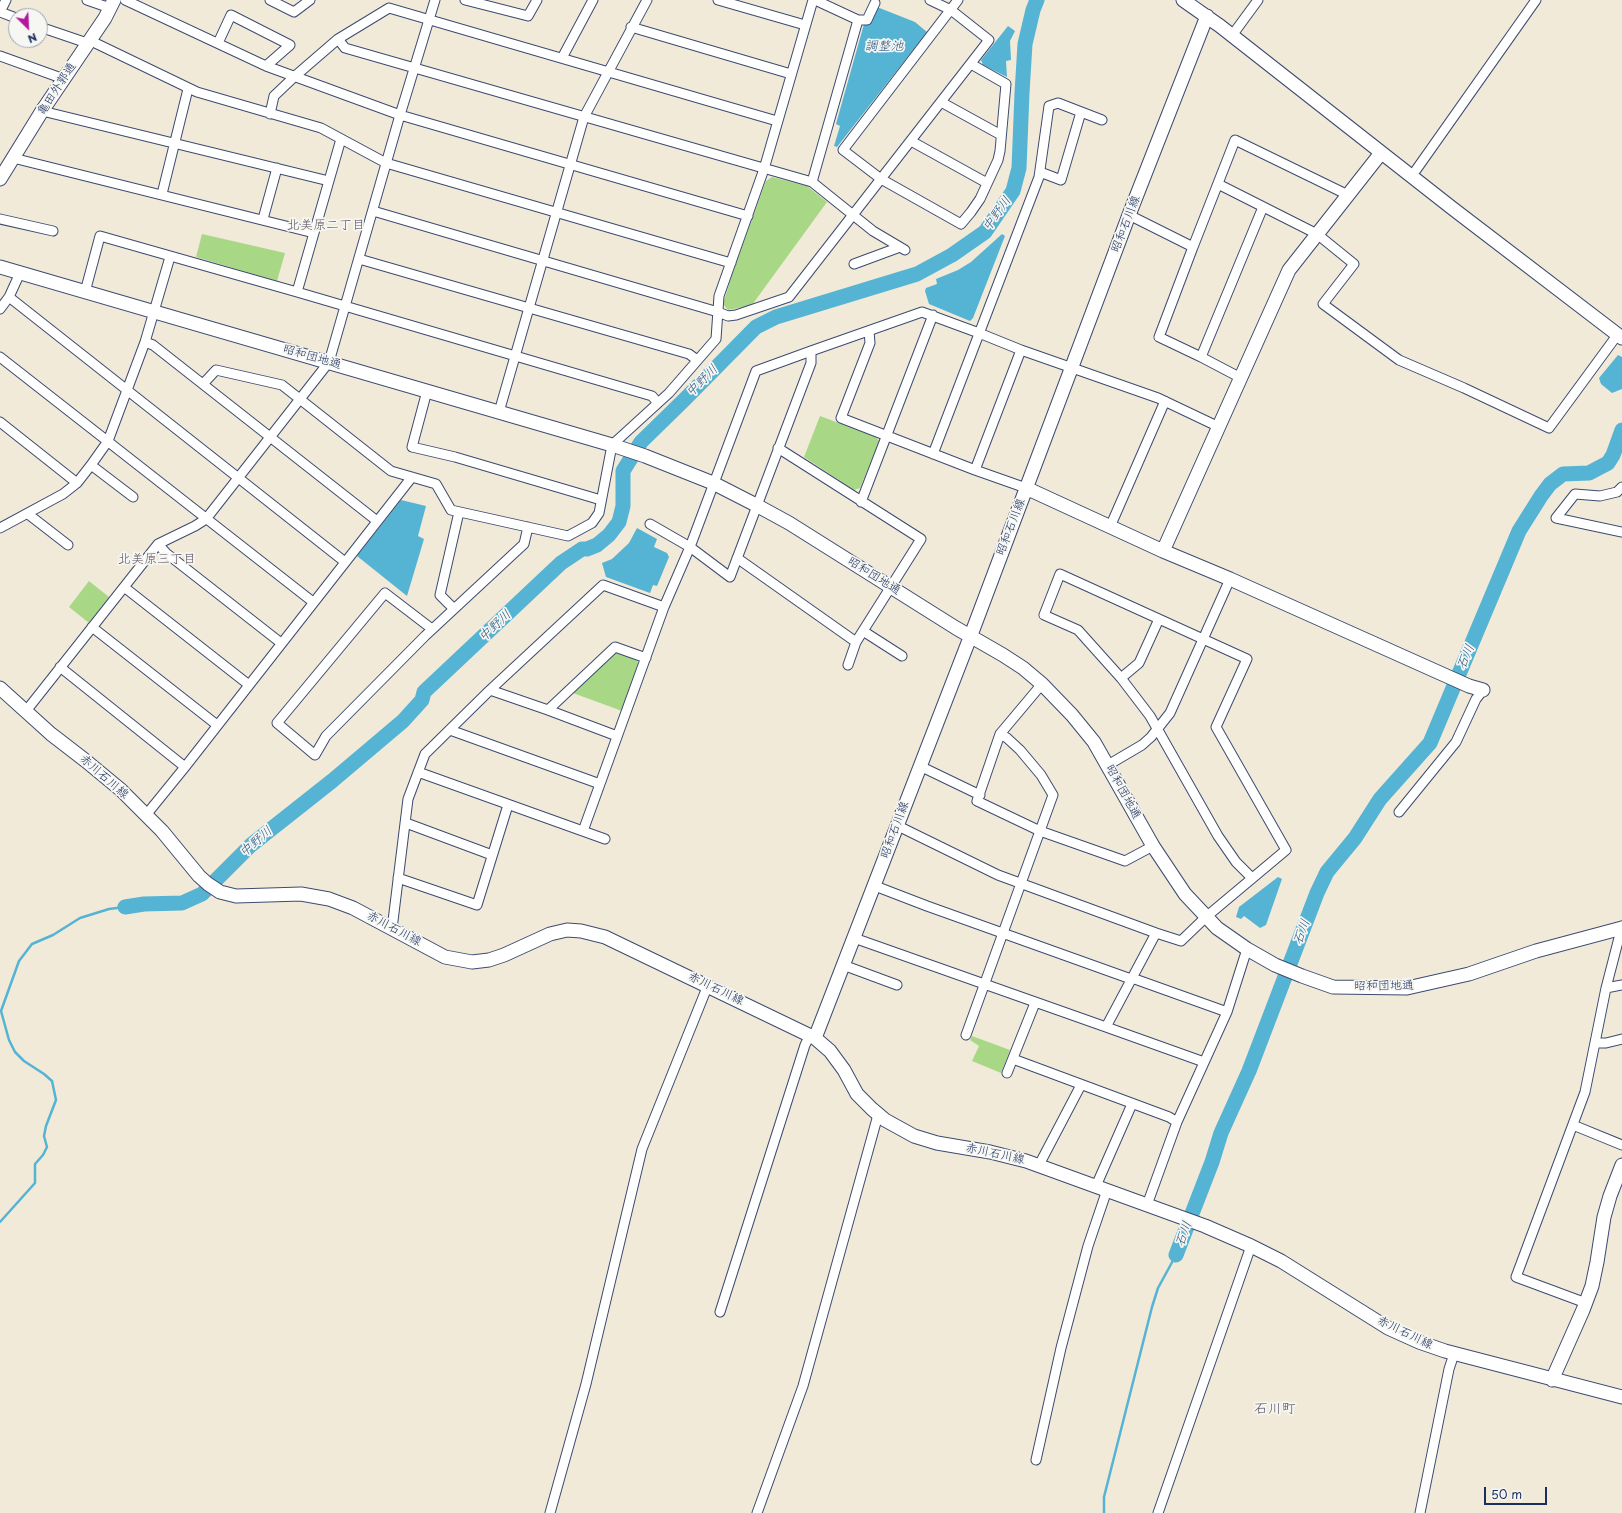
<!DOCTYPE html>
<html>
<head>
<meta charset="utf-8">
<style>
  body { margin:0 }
  #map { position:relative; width:1622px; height:1513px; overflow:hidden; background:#f2ead8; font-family:"Playpen Sans",sans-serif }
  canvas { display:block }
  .north { position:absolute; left:8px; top:8px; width:40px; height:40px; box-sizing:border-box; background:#f6f6f2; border:1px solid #9ea6b7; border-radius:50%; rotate:156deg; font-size:11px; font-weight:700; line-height:16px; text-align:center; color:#1b2f5e }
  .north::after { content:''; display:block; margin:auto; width:14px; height:18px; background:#b5179e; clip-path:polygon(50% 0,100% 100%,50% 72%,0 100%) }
  .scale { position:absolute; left:1484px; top:1487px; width:63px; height:18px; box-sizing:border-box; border:2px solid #1b2f5e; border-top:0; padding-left:5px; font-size:12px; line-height:14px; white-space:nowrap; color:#1b2f5e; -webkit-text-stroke:3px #f6f6f2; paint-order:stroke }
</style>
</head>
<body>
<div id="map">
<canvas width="1622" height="1513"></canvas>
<div class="north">N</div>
<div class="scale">50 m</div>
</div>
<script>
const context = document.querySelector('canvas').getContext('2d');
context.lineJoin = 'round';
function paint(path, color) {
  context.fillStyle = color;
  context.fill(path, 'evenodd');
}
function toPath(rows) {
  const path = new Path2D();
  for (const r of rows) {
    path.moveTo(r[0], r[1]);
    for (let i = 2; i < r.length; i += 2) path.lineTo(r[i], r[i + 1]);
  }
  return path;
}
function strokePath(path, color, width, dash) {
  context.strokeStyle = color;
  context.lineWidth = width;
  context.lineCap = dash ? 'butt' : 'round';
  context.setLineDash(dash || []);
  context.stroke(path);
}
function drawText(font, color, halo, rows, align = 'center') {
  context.font = font + ' "Playpen Sans","Klee One",sans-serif';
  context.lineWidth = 3.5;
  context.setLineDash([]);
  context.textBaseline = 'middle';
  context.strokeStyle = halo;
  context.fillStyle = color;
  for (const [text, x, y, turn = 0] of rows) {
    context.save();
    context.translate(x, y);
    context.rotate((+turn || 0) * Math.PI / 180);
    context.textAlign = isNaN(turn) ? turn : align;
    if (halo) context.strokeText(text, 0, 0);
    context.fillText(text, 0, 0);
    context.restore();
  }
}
const green = toPath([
  [772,177,807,186,827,202,752,305,728,310,723,304,732,275,764,186,766,181],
  [202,234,285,253,277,281,196,257],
  [820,416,876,437,879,441,860,488,854,490,804,457],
  [89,581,109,597,89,623,69,607],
  [619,653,636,658,638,663,622,711,573,693,614,654],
  [972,1036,1010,1050,1001,1073,972,1061,979,1046,970,1040]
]);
const water = toPath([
  [877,7,915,22,927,32,837,147,834,146,840,126,836,124,864,24,871,24,870,21],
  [1008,26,1015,31,1010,41,1011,60,1006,61,1007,77,983,65,981,60],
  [1002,234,1005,236,973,318,970,321,929,304,925,291,926,288,937,284,936,279,958,270,971,262],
  [1618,355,1622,357,1622,389,1612,393,1601,384,1599,378],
  [401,500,426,506,418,536,424,539,407,596,357,556],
  [637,528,657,539,654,547,667,553,669,557,657,586,653,585,650,593,606,577,602,563,612,559,629,543],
  [1278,877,1282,879,1266,925,1260,928,1244,916,1241,919,1236,917,1239,907]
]);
const stream = toPath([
  [0,1222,35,1183,35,1164,43,1155,47,1147,44,1136,46,1126,56,1100,52,1081,44,1074,24,1061,15,1052,9,1040,1,1011,19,961,32,944,53,935,80,918,109,909,125,907],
  [1104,1513,1104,1497,1152,1307,1158,1288,1176,1255]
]);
const river = toPath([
  [125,907,144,904,182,903,202,894,251,845,332,781,403,721,422,700,424,692,561,563,582,549,587,549,597,545,609,535,619,522,623,506,623,471,641,442,685,399,756,327,776,317,917,274,952,255,985,232,1013,191,1019,168,1022,93,1025,44,1033,10,1037,0],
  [1176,1255,1212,1162,1221,1133,1249,1071,1317,893,1327,872,1355,838,1380,799,1430,743,1519,531,1541,496,1550,484,1563,474,1589,473,1608,463,1613,455,1622,430]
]);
const street = toPath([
  [87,0,110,8],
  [125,0,266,66,400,115,748,216],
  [270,0,294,12,310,0],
  [465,0,528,16,537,0],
  [718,0,805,25],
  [958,0,843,150,881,179,961,224,971,212,980,199,998,160,1000,151,1006,84,971,64],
  [0,12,16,18],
  [0,12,6,0],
  [858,20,867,20,875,3],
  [40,27,87,43],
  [631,27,791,74],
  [1236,30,1258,0],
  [338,39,345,48,812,182,873,231,905,250],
  [89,40,197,92,321,128,386,163,731,263],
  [218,43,231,15,290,45,266,66],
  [0,56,64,79],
  [562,58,593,0],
  [941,102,1001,135],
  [42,111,329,181],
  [270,114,274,96,294,77,338,39,389,8,777,121],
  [911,141,987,183],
  [13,158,314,233],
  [1416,170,1536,0],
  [1040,172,1061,180,1081,112],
  [812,182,858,20,815,0],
  [1218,184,1317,234,1354,264,1323,304,1399,360,1464,388,1549,428,1618,334],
  [162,194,188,89],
  [373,211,718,312,728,316,736,315,789,297,989,40,951,10,930,0],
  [1129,215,1193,247,1235,140,1348,195],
  [0,219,53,231],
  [263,219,277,168],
  [1193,247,1159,337,1201,357],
  [359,259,689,354,697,360],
  [854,264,900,247],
  [85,292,100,236,297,292,652,396,658,403],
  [297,292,341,139],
  [9,297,345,562],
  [0,309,9,297,20,273],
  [869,331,870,343,841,418,975,470,1026,488],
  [145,342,153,345,377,521],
  [811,351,811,363,730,577,690,547,756,371,811,351,922,312,979,333,1021,350,1158,398,1219,427],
  [0,357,313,602],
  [1241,378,1201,357,1263,207],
  [203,384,216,370,282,385,391,471,436,484,451,510,568,536,592,523,599,513,612,445,669,393,716,339,719,296,764,169,813,0],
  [427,391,412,447,455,457,601,500],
  [499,412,584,117,647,0],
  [0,422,77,483],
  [778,448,921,539,856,642,848,665],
  [933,454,1039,177,1049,106,1058,103,1102,120],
  [91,465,133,497],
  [975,470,1021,350],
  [1622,487,1617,492,1600,496,1575,494,1556,518,1622,532],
  [861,502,933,315],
  [28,514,68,545],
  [1110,527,1165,401],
  [0,528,63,494,77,483,91,465,108,441,145,342,170,257],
  [158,544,166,553,281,643],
  [737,558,856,642],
  [124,587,249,685],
  [454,609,440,595,459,512],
  [92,627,217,725],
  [432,629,385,593,277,723,315,755,326,736,425,636,524,544,528,527],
  [863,631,902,656],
  [60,667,185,767],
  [1121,678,1139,663,1159,619],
  [490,690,548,710,617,736],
  [548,710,615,647,646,658],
  [26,711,158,544,195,526,206,519,329,362,400,115,435,0],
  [450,730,600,784],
  [1000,734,977,801,1040,831,1125,861,1153,846],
  [1108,765,1142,745,1151,737,1170,713,1230,579],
  [926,769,980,795],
  [418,772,605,839],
  [1399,812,1456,742,1476,699,1483,690],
  [146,815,185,767,412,477],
  [406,823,492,855],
  [583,831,664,607,690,547,650,524],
  [398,878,477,905,508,805],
  [875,886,927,906,1131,979],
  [392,929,408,799,425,754,490,690,603,585,664,607],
  [1156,933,1181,941,1206,917,1286,850,1216,727,1247,659,1060,574,1044,615,1078,630,1121,678,1150,716,1218,836,1236,862,1252,878],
  [854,938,1106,1027,1156,933,998,875,896,825],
  [843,965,897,985],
  [1132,978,1227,1012],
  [1606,988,1622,985],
  [1106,1027,1204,1062],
  [966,1035,1053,795,1041,775,1020,750,1007,738,1000,734,1042,684],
  [1595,1043,1606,1043,1622,1039],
  [1013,1059,1169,1117,1177,1122],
  [1007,1073,1035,1003],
  [1573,1125,1622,1145],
  [1039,1165,1081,1085],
  [1096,1186,1132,1104],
  [1147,1205,1177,1122,1227,1012,1247,949],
  [1586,1303,1516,1277,1585,1092,1606,988,1622,926],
  [720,1312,805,1045,810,1035],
  [1036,1460,1061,1348,1088,1246,1107,1190],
  [550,1513,586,1384,642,1149,708,985],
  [757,1513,803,1386,878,1115],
  [1158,1513,1251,1246],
  [1420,1513,1449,1369,1454,1354]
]);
const secondary = toPath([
  [1183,0,1220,26,1452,208,1622,338],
  [0,179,42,111,105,18,114,0],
  [0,267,612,445,645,456,713,483,756,505,789,523,956,628,1003,655,1023,668,1042,684,1072,715,1094,742,1153,846,1185,894,1217,928,1247,949,1275,965,1302,976,1333,987,1407,988,1469,974,1536,951,1622,928],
  [1026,488,1163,551,1230,579,1469,686,1483,690],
  [1163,551,1289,270,1381,153],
  [0,688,51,734,86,761,121,790,162,831,199,876,208,884,220,892,236,896,301,894,329,899,353,908,445,957,472,962,489,960,504,955,550,934,567,930,581,931,605,937,815,1038,830,1051,844,1070,857,1094,872,1109,885,1120,914,1136,937,1143,990,1152,1026,1161,1205,1226,1251,1246,1281,1261,1388,1328,1419,1342,1445,1351,1622,1397],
  [815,1038,971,635,1129,215,1207,16],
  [1552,1380,1583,1310,1592,1286,1597,1262,1604,1217,1610,1196,1622,1165]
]);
const streetNames = [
  ["亀田外郭通",57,89,-57],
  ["昭和石川線",1126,224,-69],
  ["昭和団地通",312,357,16],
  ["昭和石川線",1011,527,-69],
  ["昭和団地通",874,576,32],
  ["赤川石川線",104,777,41],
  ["昭和団地通",1123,792,61],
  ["昭和石川線",895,830,-70],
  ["赤川石川線",394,929,28],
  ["昭和団地通",1384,986,-1],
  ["赤川石川線",716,989,26],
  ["赤川石川線",995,1154,12],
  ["赤川石川線",1405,1333,26]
];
const waterNames = [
  ["調整池",884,46],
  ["中野川",997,214,-54],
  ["中野川",702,381,-45],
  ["中野川",495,626,-43],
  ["石川",1466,657,-67],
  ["中野川",256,842,-41],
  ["石川",1302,932,-69],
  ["石川",1184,1234,-70]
];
const neighbourhoodNames = [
  ["北美原二丁目",326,225],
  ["北美原三丁目",157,559]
];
const quarterNames = [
  ["石川町",1275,1409]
];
paint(green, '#a8d886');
paint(water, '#55b3d4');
strokePath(stream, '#55b3d4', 2.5);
strokePath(river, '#55b3d4', 15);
strokePath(street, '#3b4b70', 11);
strokePath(secondary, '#3b4b70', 15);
strokePath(street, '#fff', 9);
strokePath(secondary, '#fff', 13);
drawText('12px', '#1b2f5e', '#f6f6f2', streetNames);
drawText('italic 13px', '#2c5781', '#f6f6f2', waterNames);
drawText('13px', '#635866', '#f6f6f2', neighbourhoodNames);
drawText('14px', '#635866', '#f6f6f2', quarterNames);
</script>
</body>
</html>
